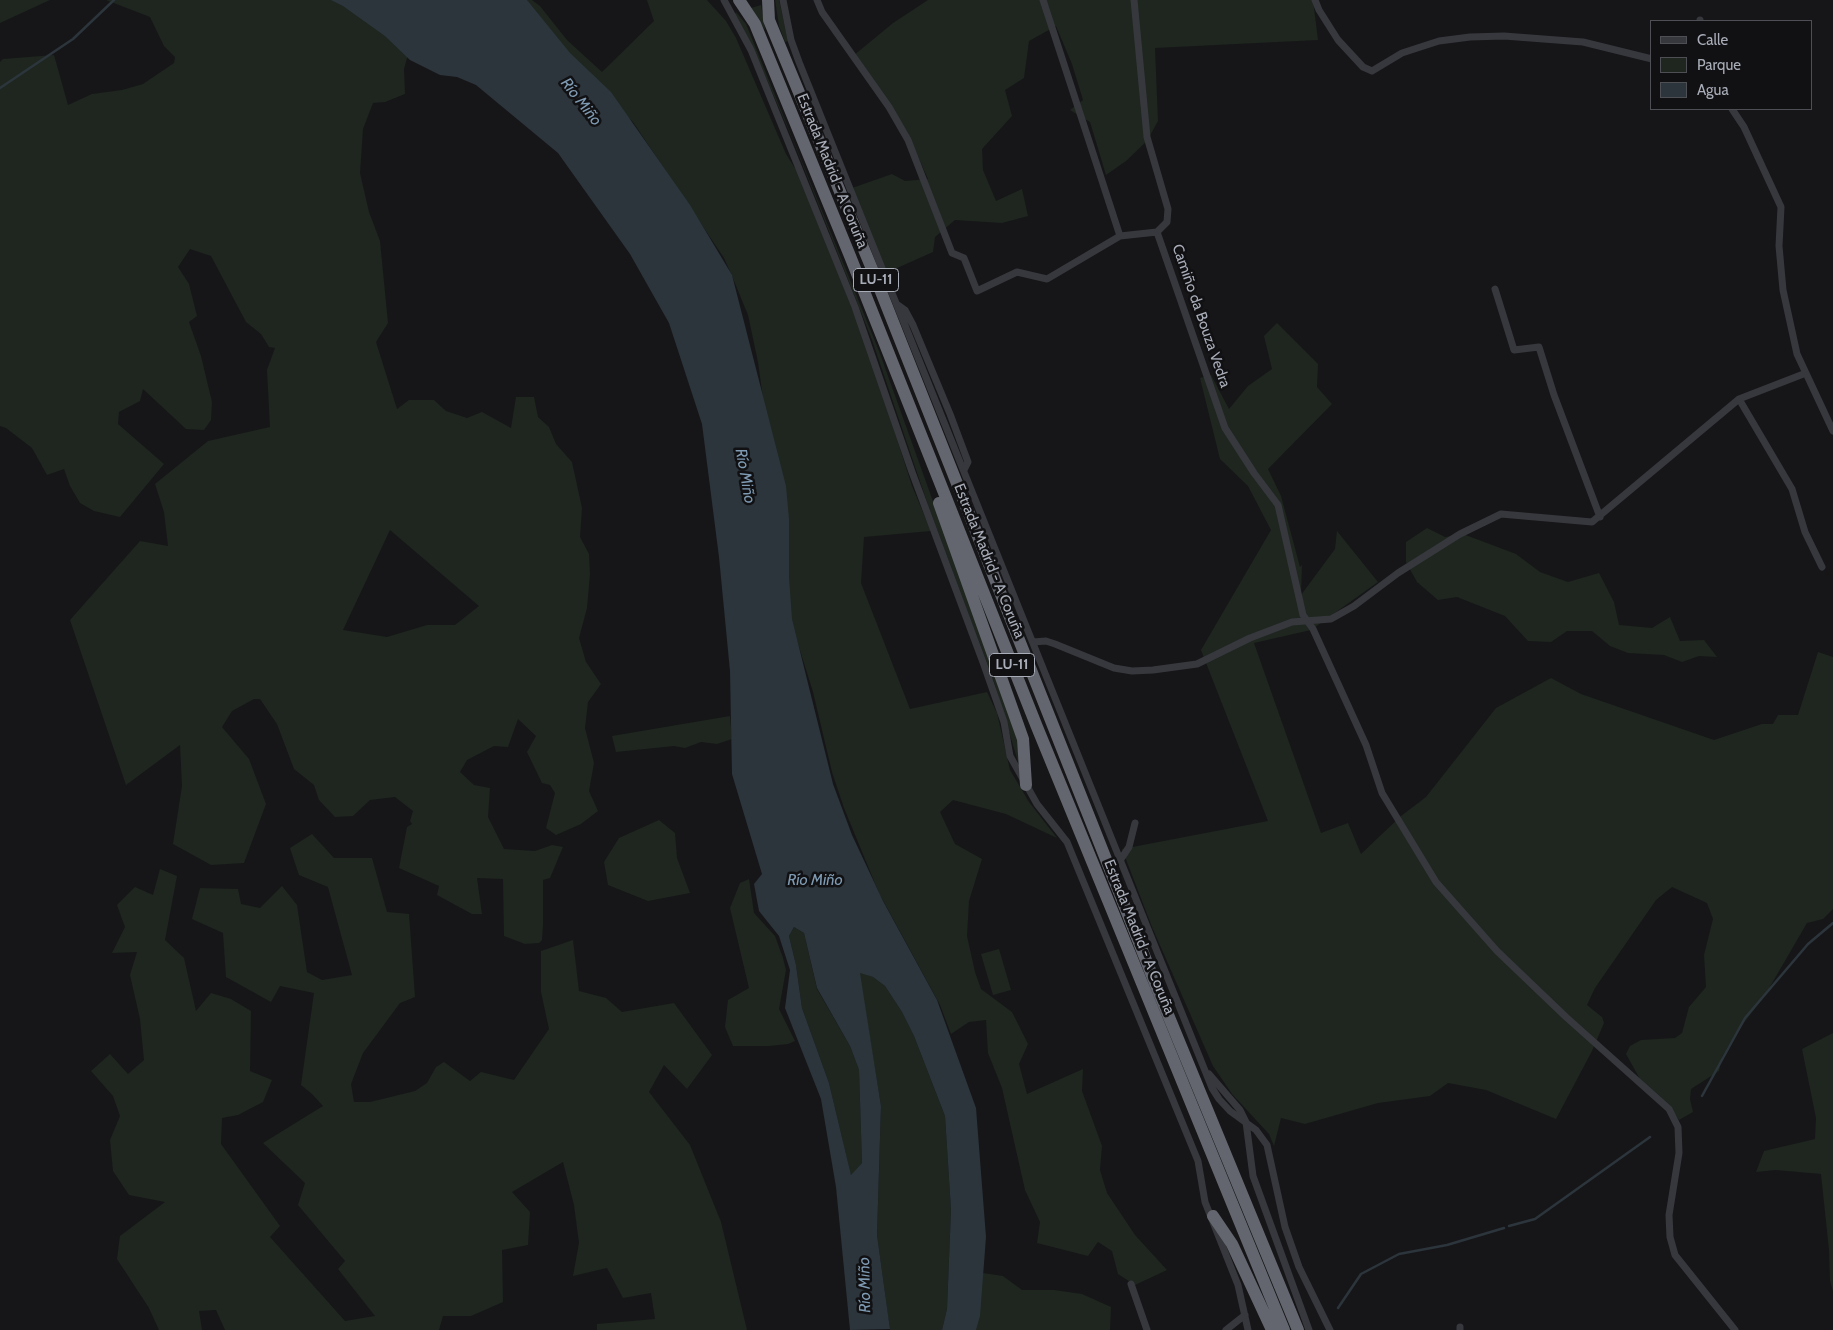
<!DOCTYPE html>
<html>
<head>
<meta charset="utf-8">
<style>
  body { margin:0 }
  #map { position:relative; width:1833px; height:1330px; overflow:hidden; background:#161618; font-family:Cabin,sans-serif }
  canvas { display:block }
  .legend { position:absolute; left:1650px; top:20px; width:162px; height:90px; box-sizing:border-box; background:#111113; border:1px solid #4d4f55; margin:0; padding:6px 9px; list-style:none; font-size:15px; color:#a8adb8 }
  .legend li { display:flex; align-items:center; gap:10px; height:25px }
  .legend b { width:25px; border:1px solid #4d4f55 }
</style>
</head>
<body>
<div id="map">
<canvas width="1833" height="1330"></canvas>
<ul class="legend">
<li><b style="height:6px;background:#37383d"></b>Calle</li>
<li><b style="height:14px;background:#1e261f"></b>Parque</li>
<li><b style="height:14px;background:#2c353c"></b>Agua</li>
</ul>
</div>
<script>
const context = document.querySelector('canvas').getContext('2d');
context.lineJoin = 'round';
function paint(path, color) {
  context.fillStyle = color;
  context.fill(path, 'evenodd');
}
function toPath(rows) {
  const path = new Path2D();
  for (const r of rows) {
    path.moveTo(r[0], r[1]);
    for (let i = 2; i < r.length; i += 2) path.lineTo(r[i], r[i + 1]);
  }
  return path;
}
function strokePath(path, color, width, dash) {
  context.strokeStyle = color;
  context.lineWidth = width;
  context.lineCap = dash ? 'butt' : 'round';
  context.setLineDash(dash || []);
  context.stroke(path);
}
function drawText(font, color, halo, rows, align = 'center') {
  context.font = font + ' Cabin,sans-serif';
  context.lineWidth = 5;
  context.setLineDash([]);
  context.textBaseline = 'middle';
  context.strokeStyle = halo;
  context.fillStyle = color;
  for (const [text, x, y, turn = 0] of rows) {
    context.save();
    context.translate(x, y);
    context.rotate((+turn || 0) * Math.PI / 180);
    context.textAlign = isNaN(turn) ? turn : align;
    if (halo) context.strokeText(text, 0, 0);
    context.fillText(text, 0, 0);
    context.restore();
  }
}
const green = toPath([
  [0,0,50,0,0,23],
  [106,0,339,0,410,47,404,69,405,94,385,102,373,103,363,129,360,173,369,212,380,241,388,323,376,342,397,409,409,400,434,400,446,411,467,418,482,412,511,428,516,397,534,397,538,417,549,427,556,444,572,462,582,508,580,537,589,554,590,574,587,608,579,638,586,662,601,684,588,702,585,728,594,763,589,791,598,811,581,824,556,835,546,828,555,793,550,785,542,783,527,752,536,736,518,719,508,747,494,746,467,760,460,772,474,785,490,788,488,817,504,849,535,851,552,845,563,847,550,878,543,880,543,925,542,940,539,943,525,944,504,936,503,879,477,878,482,914,472,914,437,895,439,886,399,868,407,827,412,824,410,821,413,811,395,797,370,800,353,816,335,817,319,800,314,785,294,769,277,724,260,699,254,699,232,711,222,727,249,759,266,804,244,863,211,865,173,844,182,786,180,745,126,785,70,620,140,541,168,546,164,512,155,484,208,441,270,427,267,370,275,348,269,347,261,334,246,322,211,256,190,249,178,267,189,284,197,316,189,322,201,356,212,402,211,420,204,430,186,429,143,389,140,401,119,412,118,424,164,464,120,517,94,511,80,503,70,486,64,469,47,475,32,448,6,428,0,426,0,62,3,59,54,55,68,105,92,94,122,90,143,84,174,63,175,57,164,46,150,17],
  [390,530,479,606,455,625,427,625,387,637,343,630],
  [495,0,532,0,540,6,567,40,602,72,654,21,647,0,707,0,726,21,736,38,786,154,798,173,868,348,912,486,931,531,864,537,861,583,910,709,987,692,997,713,1010,770,1029,802,1057,838,1006,814,953,800,940,812,955,844,982,859,969,901,967,936,975,972,981,989,1012,1012,1028,1044,1019,1064,1027,1094,1083,1069,1082,1091,1102,1146,1100,1170,1107,1193,1135,1235,1167,1270,1135,1285,1118,1274,1112,1251,1098,1242,1088,1256,1037,1243,1040,1222,1025,1190,1002,1088,988,1053,986,1020,969,1022,951,1034,940,1005,879,893,844,808,832,772,813,692,790,618,781,528,758,362,748,315,732,276,724,258,633,122,603,93],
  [775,0,779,0,788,41,785,42,779,26],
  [928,0,1313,0,1318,40,1155,48,1158,121,1147,141,1126,161,1106,175,1090,122,1070,110,1083,100,1072,64,1056,26,1029,41,1024,78,1005,90,1012,116,982,149,983,170,996,201,1022,189,1028,216,1002,223,955,220,935,237,933,252,886,273,852,188,892,174,905,181,928,179,907,132,853,56,893,23],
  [761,5,765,29,764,29,751,8],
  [736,12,746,24,879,351,1017,735,1019,765,994,682,928,505,872,340,792,138,753,48,735,14],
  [1277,323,1318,364,1317,387,1332,404,1268,469,1281,496,1300,567,1302,565,1301,595,1335,549,1337,531,1378,582,1311,630,1254,643,1321,833,1348,823,1361,854,1401,816,1426,797,1496,708,1551,678,1581,694,1714,740,1762,724,1773,724,1778,715,1798,715,1818,652,1833,657,1833,909,1823,919,1807,923,1764,997,1736,1033,1722,1057,1719,1071,1691,1089,1690,1099,1693,1112,1679,1120,1674,1113,1645,1088,1626,1054,1630,1046,1641,1040,1675,1038,1682,1033,1689,1007,1706,987,1704,955,1713,919,1707,903,1672,887,1656,900,1595,988,1587,1005,1602,1017,1604,1023,1592,1051,1556,1119,1486,1090,1448,1083,1430,1096,1378,1103,1305,1124,1281,1118,1274,1146,1269,1134,1232,1094,1213,1066,1152,927,1122,849,1268,821,1201,650,1271,530,1248,486,1220,459,1200,378,1211,375,1229,409,1248,386,1272,369,1264,336],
  [1427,528,1445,537,1463,534,1516,554,1540,572,1568,582,1599,573,1614,602,1619,625,1652,628,1670,617,1680,641,1704,640,1717,657,1699,656,1682,662,1664,655,1628,653,1610,646,1592,631,1567,631,1551,642,1528,641,1505,616,1457,597,1438,600,1417,582,1406,562,1406,542],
  [730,716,732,739,717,744,701,742,685,748,674,746,616,752,612,736],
  [659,820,675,833,677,858,690,893,648,901,608,885,604,862,619,838],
  [312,834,334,858,372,858,387,912,409,914,415,997,400,1003,363,1053,351,1084,354,1102,370,1102,415,1091,427,1083,436,1067,444,1062,470,1081,481,1072,514,1080,549,1029,541,992,541,951,573,940,579,991,606,998,622,1012,674,1003,712,1055,687,1089,664,1065,649,1092,690,1145,721,1222,747,1330,597,1330,597,1324,655,1319,651,1293,623,1298,607,1268,573,1276,579,1243,574,1205,563,1162,512,1192,530,1212,528,1245,502,1250,503,1302,471,1316,443,1316,439,1330,225,1330,216,1310,199,1311,202,1330,159,1330,149,1308,117,1259,120,1236,165,1202,129,1195,113,1171,110,1140,120,1116,113,1096,91,1071,110,1054,128,1074,144,1060,140,1019,130,975,137,952,112,953,125,927,117,905,135,887,153,895,160,869,177,876,165,940,184,958,196,1011,211,993,231,999,251,1011,250,1071,272,1080,263,1102,238,1115,222,1118,221,1144,280,1226,270,1237,345,1321,375,1316,338,1269,345,1261,298,1205,305,1183,263,1143,323,1106,312,1094,301,1085,314,993,280,986,271,1002,226,977,223,933,192,919,200,888,238,889,241,904,260,908,282,886,297,905,307,972,322,980,352,975,328,887,299,875,290,848],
  [749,879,754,913,775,936,783,958,786,970,779,1009,795,1041,788,1044,769,1046,733,1046,725,1027,728,1000,749,988,730,908,740,883],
  [794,927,804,933,817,989,850,1046,859,1070,862,1163,851,1176,829,1083,802,1008,796,965,789,936],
  [999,949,1011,990,993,995,981,954],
  [859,972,873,977,885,986,902,1012,914,1036,945,1116,951,1210,947,1309,942,1330,890,1330,877,1235,881,1106],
  [1833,1033,1833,1291,1830,1281,1829,1250,1821,1174,1776,1170,1756,1172,1764,1151,1815,1139,1816,1118,1802,1049],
  [983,1273,1003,1276,1022,1290,1054,1290,1082,1294,1111,1307,1110,1330,972,1330]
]);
const water = toPath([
  [331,0,527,0,570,53,611,92,690,205,732,275,786,486,789,519,789,577,792,619,833,784,852,835,883,901,937,1000,976,1108,986,1237,980,1316,976,1330,942,1330,947,1309,951,1210,945,1116,914,1036,902,1012,885,986,873,977,860,973,881,1106,877,1235,890,1329,850,1330,836,1187,821,1099,785,1008,790,970,779,936,759,911,754,884,762,874,732,774,730,671,719,557,702,424,669,323,630,254,558,153,476,85,457,77,440,75,410,60,385,36,343,6],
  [794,927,804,933,817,988,850,1046,859,1070,862,1163,851,1175,829,1083,802,1008,796,965,789,936]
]);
const stream = toPath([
  [0,88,73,39,114,0],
  [1702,1096,1745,1018,1808,944,1833,923],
  [1509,1226,1535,1219,1650,1137],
  [1338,1308,1361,1274,1399,1254,1447,1245,1504,1228]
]);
const street = toPath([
  [724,0,751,50,855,307,912,472,984,665,1004,722,1010,756,1037,804,1067,842,1198,1161,1205,1202,1238,1285,1248,1330],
  [783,0,791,40,799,62,1212,1088,1219,1099,1230,1111,1256,1130,1267,1145,1285,1227,1299,1267,1330,1330],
  [817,0,822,12,889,107,908,140,952,253,964,258,977,291,1017,272,1047,279,1120,236,1157,232,1225,428,1254,473,1278,505,1303,615,1313,629,1366,745,1382,793,1436,882,1497,951,1566,1017,1669,1109,1678,1127,1679,1153,1669,1215,1670,1237,1675,1255,1735,1330],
  [1043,0,1120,236],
  [1134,0,1147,137,1168,209,1167,222,1157,232],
  [1315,0,1319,10,1338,40,1363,67,1372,71,1402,53,1439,41,1470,37,1504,36,1583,42,1652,59],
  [1700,21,1700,20],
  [1732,109,1744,127,1781,207,1779,246,1783,290,1797,354,1833,431],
  [1495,289,1514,350,1539,347,1554,395,1600,517],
  [898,305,905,310,913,325,950,414,968,462,964,470],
  [1739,399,1792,489,1805,532,1822,567],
  [1033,642,1046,641,1055,644,1114,668,1132,671,1153,670,1197,664,1250,638,1292,622,1331,619,1354,606,1398,573,1460,534,1501,514,1592,522,1739,399,1806,373],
  [1121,859,1129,847,1135,823],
  [1209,1074,1240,1110,1246,1122,1253,1176,1309,1330],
  [1131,1284,1147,1330],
  [1226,1330,1245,1315],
  [1460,1330,1460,1327]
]);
const highway = toPath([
  [739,0,755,24,850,256,1037,727,1284,1330],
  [768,0,769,20,872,269,1157,988,1298,1330],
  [939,503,1023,739,1026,785],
  [1213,1216,1232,1244,1272,1330]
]);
const shields = [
  [876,280,45],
  [1012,665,45]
];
const shieldNames = [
  ["LU-11",876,280],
  ["LU-11",1012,665]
];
const streetNames = [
  ["Estrada Madrid - A Coruña",832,171,68],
  ["Camiño da Bouza Vedra",1201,316,71],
  ["Estrada Madrid - A Coruña",989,561,68],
  ["Estrada Madrid - A Coruña",1139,937,68]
];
const waterNames = [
  ["Río Miño",581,102,52],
  ["Río Miño",745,476,80],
  ["Río Miño",815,880],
  ["Río Miño",865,1285,-91]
];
paint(green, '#1e261f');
paint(water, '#2c353c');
strokePath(stream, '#2c353c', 2.5);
strokePath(street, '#37383d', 7);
strokePath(highway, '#63666e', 12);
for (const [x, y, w] of shields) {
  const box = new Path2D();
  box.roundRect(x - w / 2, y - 11.5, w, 23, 4);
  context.fillStyle = '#111113';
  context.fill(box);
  strokePath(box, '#a8adb8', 1);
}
drawText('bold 14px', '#a8adb8', null, shieldNames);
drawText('15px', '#a8adb8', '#111113', streetNames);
drawText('italic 16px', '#7f9bb3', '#111113', waterNames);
</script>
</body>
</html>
